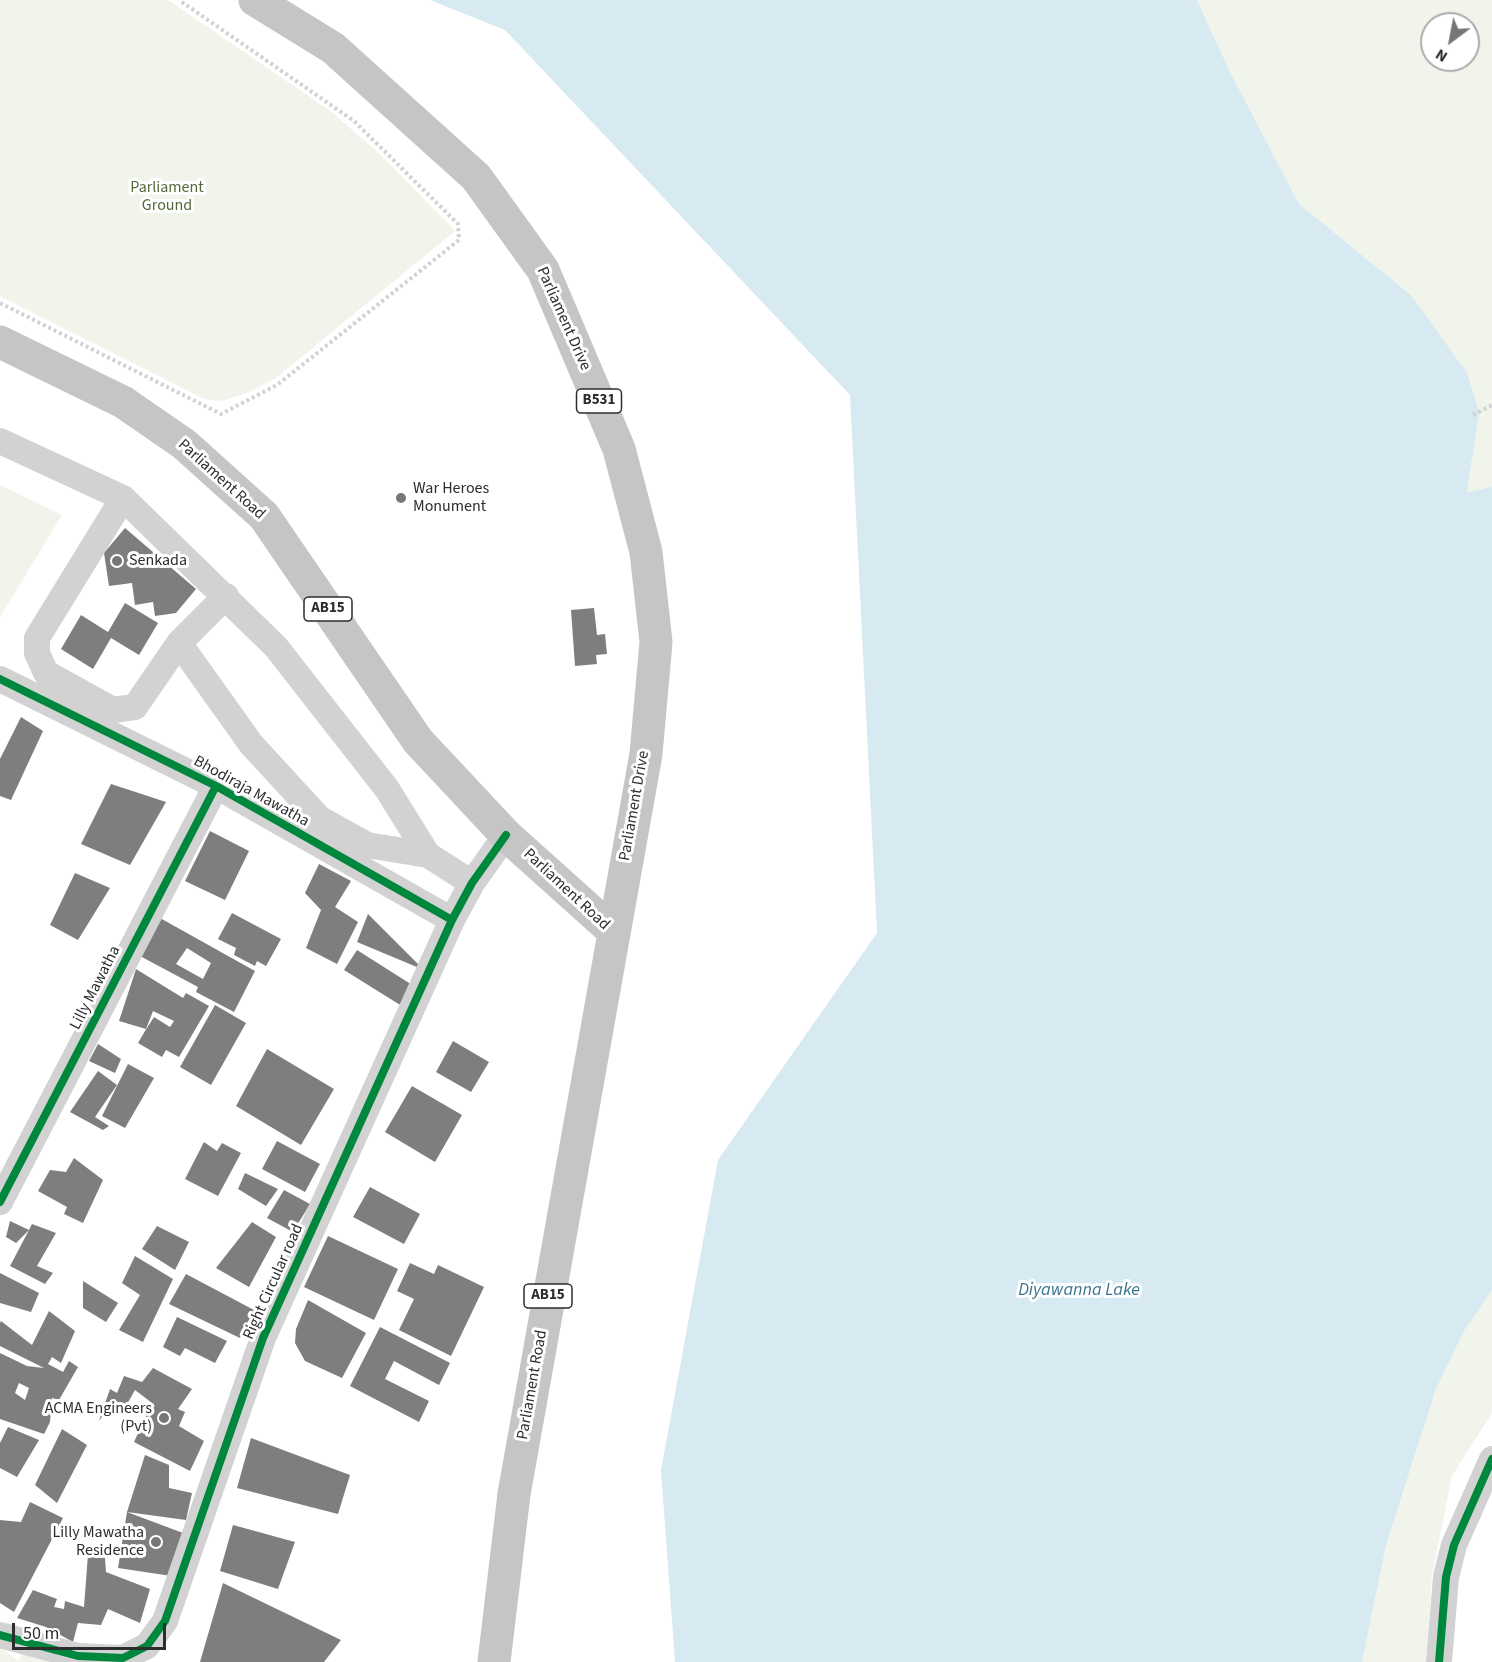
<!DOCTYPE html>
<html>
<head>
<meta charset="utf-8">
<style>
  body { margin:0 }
  #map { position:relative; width:1492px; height:1662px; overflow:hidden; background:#fff; font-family:"Source Sans 3",sans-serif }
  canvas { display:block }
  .north { position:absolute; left:1420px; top:12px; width:60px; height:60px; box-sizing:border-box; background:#fff; border:2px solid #ababab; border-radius:50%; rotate:212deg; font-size:16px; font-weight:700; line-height:24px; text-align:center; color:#2d2d2d }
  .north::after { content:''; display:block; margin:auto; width:21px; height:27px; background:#767676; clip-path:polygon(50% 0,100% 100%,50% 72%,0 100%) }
  .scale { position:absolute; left:12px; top:1623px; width:154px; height:27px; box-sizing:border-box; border:3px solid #2d2d2d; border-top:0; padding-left:8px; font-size:18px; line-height:21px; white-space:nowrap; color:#2d2d2d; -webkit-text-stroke:4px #fff; paint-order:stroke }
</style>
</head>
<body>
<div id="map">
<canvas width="1492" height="1662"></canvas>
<div class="north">N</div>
<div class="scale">50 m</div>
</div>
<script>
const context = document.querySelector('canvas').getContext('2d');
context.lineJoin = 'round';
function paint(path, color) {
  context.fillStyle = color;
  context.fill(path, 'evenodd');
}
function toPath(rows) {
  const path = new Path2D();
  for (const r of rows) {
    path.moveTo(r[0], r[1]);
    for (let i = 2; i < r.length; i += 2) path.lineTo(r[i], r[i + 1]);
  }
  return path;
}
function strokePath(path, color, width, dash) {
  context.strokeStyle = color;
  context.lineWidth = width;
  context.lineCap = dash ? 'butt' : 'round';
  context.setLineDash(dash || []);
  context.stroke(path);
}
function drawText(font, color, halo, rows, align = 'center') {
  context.font = font + ' "Source Sans 3",sans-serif';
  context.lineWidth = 6;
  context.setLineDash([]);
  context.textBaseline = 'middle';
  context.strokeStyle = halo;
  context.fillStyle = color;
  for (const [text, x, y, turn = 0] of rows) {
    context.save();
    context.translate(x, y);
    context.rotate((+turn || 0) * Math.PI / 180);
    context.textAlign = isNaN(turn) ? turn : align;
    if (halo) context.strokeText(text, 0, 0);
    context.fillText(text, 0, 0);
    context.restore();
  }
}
const green = toPath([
  [0,0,168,0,329,110,381,155,455,231,276,378,247,393,222,401,204,399,0,296],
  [1197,0,1492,0,1492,487,1467,492,1479,413,1411,295,1299,204,1230,72],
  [1432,24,1468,24,1468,60,1432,60],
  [0,485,62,515,0,617],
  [1492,1290,1492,1413,1452,1476,1432,1575,1426,1662,1362,1662,1386,1545,1436,1389,1464,1331],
  [0,1647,18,1661,24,1650,57,1662,0,1662]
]);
const water = toPath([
  [430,0,1197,0,1230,72,1299,204,1411,295,1467,373,1479,413,1467,492,1492,487,1492,1290,1464,1331,1436,1389,1386,1545,1362,1662,675,1662,661,1470,718,1160,877,933,850,395,505,30]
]);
const building = toPath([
  [125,528,196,589,176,613,155,616,153,602,135,605,132,583,109,586,104,553],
  [125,603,158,623,139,655,111,638,93,669,61,649,81,615,108,632],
  [594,608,597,635,605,634,607,654,596,655,597,664,575,666,571,610],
  [21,717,43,731,11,800,0,796,0,759],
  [111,784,166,802,130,865,81,844],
  [210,831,249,851,225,900,185,881],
  [319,864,351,881,335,907,358,922,337,964,306,948,321,910,305,893],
  [75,873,110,888,78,940,50,925],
  [232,913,281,939,266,966,257,961,255,966,234,955,236,948,218,939],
  [368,914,424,970,357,942],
  [160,918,255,971,234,1012,196,992,198,987,140,956],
  [187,948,211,963,203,979,176,964],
  [357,950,417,988,405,1008,344,970],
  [136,969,183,998,186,993,209,1006,179,1057,166,1050,162,1057,138,1043,145,1031,154,1017,170,1027,174,1021,153,1011,146,1029,119,1021],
  [215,1005,246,1023,211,1085,180,1067],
  [453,1041,489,1062,471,1092,436,1072],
  [98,1044,121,1059,115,1073,89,1061],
  [267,1049,334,1089,301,1145,236,1106],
  [128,1064,154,1078,125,1128,102,1116],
  [98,1071,117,1085,95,1117,109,1126,103,1130,70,1112],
  [412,1086,462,1115,435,1162,385,1132],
  [277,1141,320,1164,305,1192,262,1169],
  [204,1142,217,1151,222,1143,241,1153,218,1196,185,1179],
  [74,1158,103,1180,83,1223,64,1214,67,1207,38,1191,50,1170,66,1172],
  [245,1173,278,1189,266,1206,238,1189],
  [370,1187,420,1214,404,1244,353,1217],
  [284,1190,310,1204,293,1232,267,1218],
  [10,1221,29,1230,32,1224,56,1233,37,1266,53,1273,45,1284,10,1266,29,1230,16,1243,6,1237],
  [252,1222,276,1237,249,1287,216,1268],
  [157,1226,189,1242,175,1270,142,1249],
  [328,1236,398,1269,374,1320,304,1287],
  [135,1256,173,1279,143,1342,119,1330,140,1295,122,1283],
  [410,1263,434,1274,438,1265,484,1287,451,1356,399,1330,414,1299,397,1291],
  [0,1273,39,1293,31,1312,0,1303],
  [186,1274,254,1310,240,1338,169,1304],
  [83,1281,118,1303,106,1322,83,1308],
  [308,1300,366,1333,342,1378,305,1361,295,1343,296,1329],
  [49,1311,75,1331,61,1363,52,1357,48,1364,63,1372,69,1361,78,1367,59,1400,52,1398,50,1422,44,1434,0,1419,0,1353,27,1366,44,1368,0,1346,0,1323,1,1321,32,1345],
  [19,1383,29,1388,25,1400,15,1393],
  [177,1317,227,1341,215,1363,185,1348,180,1356,163,1347],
  [380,1327,450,1363,439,1385,394,1361,385,1379,429,1401,419,1422,350,1386],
  [153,1368,192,1389,178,1409,185,1412,179,1426,204,1441,190,1471,134,1442,152,1403,135,1390,126,1406,113,1402,99,1421,110,1389,117,1393,124,1376,142,1382],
  [8,1427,39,1440,17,1477,0,1468,0,1443],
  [62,1429,87,1445,57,1503,35,1485],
  [251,1438,350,1475,338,1514,237,1488],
  [145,1455,169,1465,169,1488,192,1493,186,1520,127,1512],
  [30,1502,63,1518,14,1612,0,1603,0,1520,21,1522],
  [127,1512,191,1536,178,1577,118,1568],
  [233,1525,295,1542,278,1589,220,1571],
  [88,1554,105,1558,106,1572,150,1589,140,1623,108,1609,101,1625,78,1623,73,1642,46,1627,17,1618,33,1590,57,1599,54,1607,64,1609,65,1601,84,1607],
  [223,1583,341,1640,324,1662,200,1662]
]);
const path = toPath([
  [0,303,221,414,277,385,459,240,458,224,354,121,179,0],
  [1473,415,1492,405]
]);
const minor = toPath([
  [0,441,123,498,276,647,387,789,428,855,472,883],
  [123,498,37,638,37,653,46,673,113,710,135,707,179,643],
  [226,596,179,643,251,744,320,819,367,845,428,855],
  [0,679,216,786,452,920],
  [0,1202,216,786],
  [0,1635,78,1656,123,1658,147,1646,165,1621,263,1338,452,920,472,883,506,835],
  [1439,1662,1446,1577,1454,1545,1492,1459]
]);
const major = toPath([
  [255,0,333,48,476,177,543,270,619,449,646,552,656,642,646,754,514,1494,494,1662],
  [0,342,123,402,184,444,264,516,418,741,506,835,613,931]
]);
const cycleway = toPath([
  [0,679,216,786,452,920],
  [0,1202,216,786],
  [0,1635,78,1656,123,1658,147,1646,165,1621,263,1338,452,920,472,883,506,835],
  [1439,1662,1446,1577,1454,1545,1492,1459]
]);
const markers = [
  [401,498,6,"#767676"],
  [117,561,6,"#767676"],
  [164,1418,6,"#767676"],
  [156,1542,6,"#767676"]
];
const shields = [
  [599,401,45],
  [328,609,48],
  [548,1296,48]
];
const shieldNames = [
  ["B531",599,401],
  ["AB15",328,609],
  ["AB15",548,1296]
];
const parkNames = [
  ["Parliament",167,188],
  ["Ground",167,206]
];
const streetNames = [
  ["Parliament Drive",563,319,66],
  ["Parliament Road",221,480,42],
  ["Bhodiraja Mawatha",251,792,29],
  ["Parliament Drive",635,806,-80],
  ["Parliament Road",566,890,43],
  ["Lilly Mawatha",96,988,-63],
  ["Right Circular road",274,1282,-66],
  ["Parliament Road",533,1385,-80]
];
const poiNames = [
  ["War Heroes",413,489],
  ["Monument",413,507],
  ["Senkada",129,561],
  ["ACMA Engineers",152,1409,"right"],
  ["(Pvt)",152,1427,"right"],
  ["Lilly Mawatha",144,1533,"right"],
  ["Residence",144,1551,"right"]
];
const waterNames = [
  ["Diyawanna Lake",1079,1291]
];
paint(green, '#f1f4eb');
paint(water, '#d7e9f1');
paint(building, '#7e7e7e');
strokePath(path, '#d2d2d2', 4, [3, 3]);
strokePath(minor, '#d2d2d2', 26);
strokePath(major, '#c5c5c5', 33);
strokePath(cycleway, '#00873e', 8);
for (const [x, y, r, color] of markers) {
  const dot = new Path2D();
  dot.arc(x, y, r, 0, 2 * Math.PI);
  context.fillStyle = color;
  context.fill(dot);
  strokePath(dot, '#fff', 2);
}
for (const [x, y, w] of shields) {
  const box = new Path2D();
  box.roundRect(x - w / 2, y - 12, w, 24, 4.5);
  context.fillStyle = '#fff';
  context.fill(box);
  strokePath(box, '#2d2d2d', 1.5);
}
drawText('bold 15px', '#2d2d2d', null, shieldNames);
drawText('16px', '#54693a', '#fff', parkNames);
drawText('16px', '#2d2d2d', '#fff', streetNames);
drawText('16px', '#2d2d2d', '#fff', poiNames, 'left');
drawText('italic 18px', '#3b7590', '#fff', waterNames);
</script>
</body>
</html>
